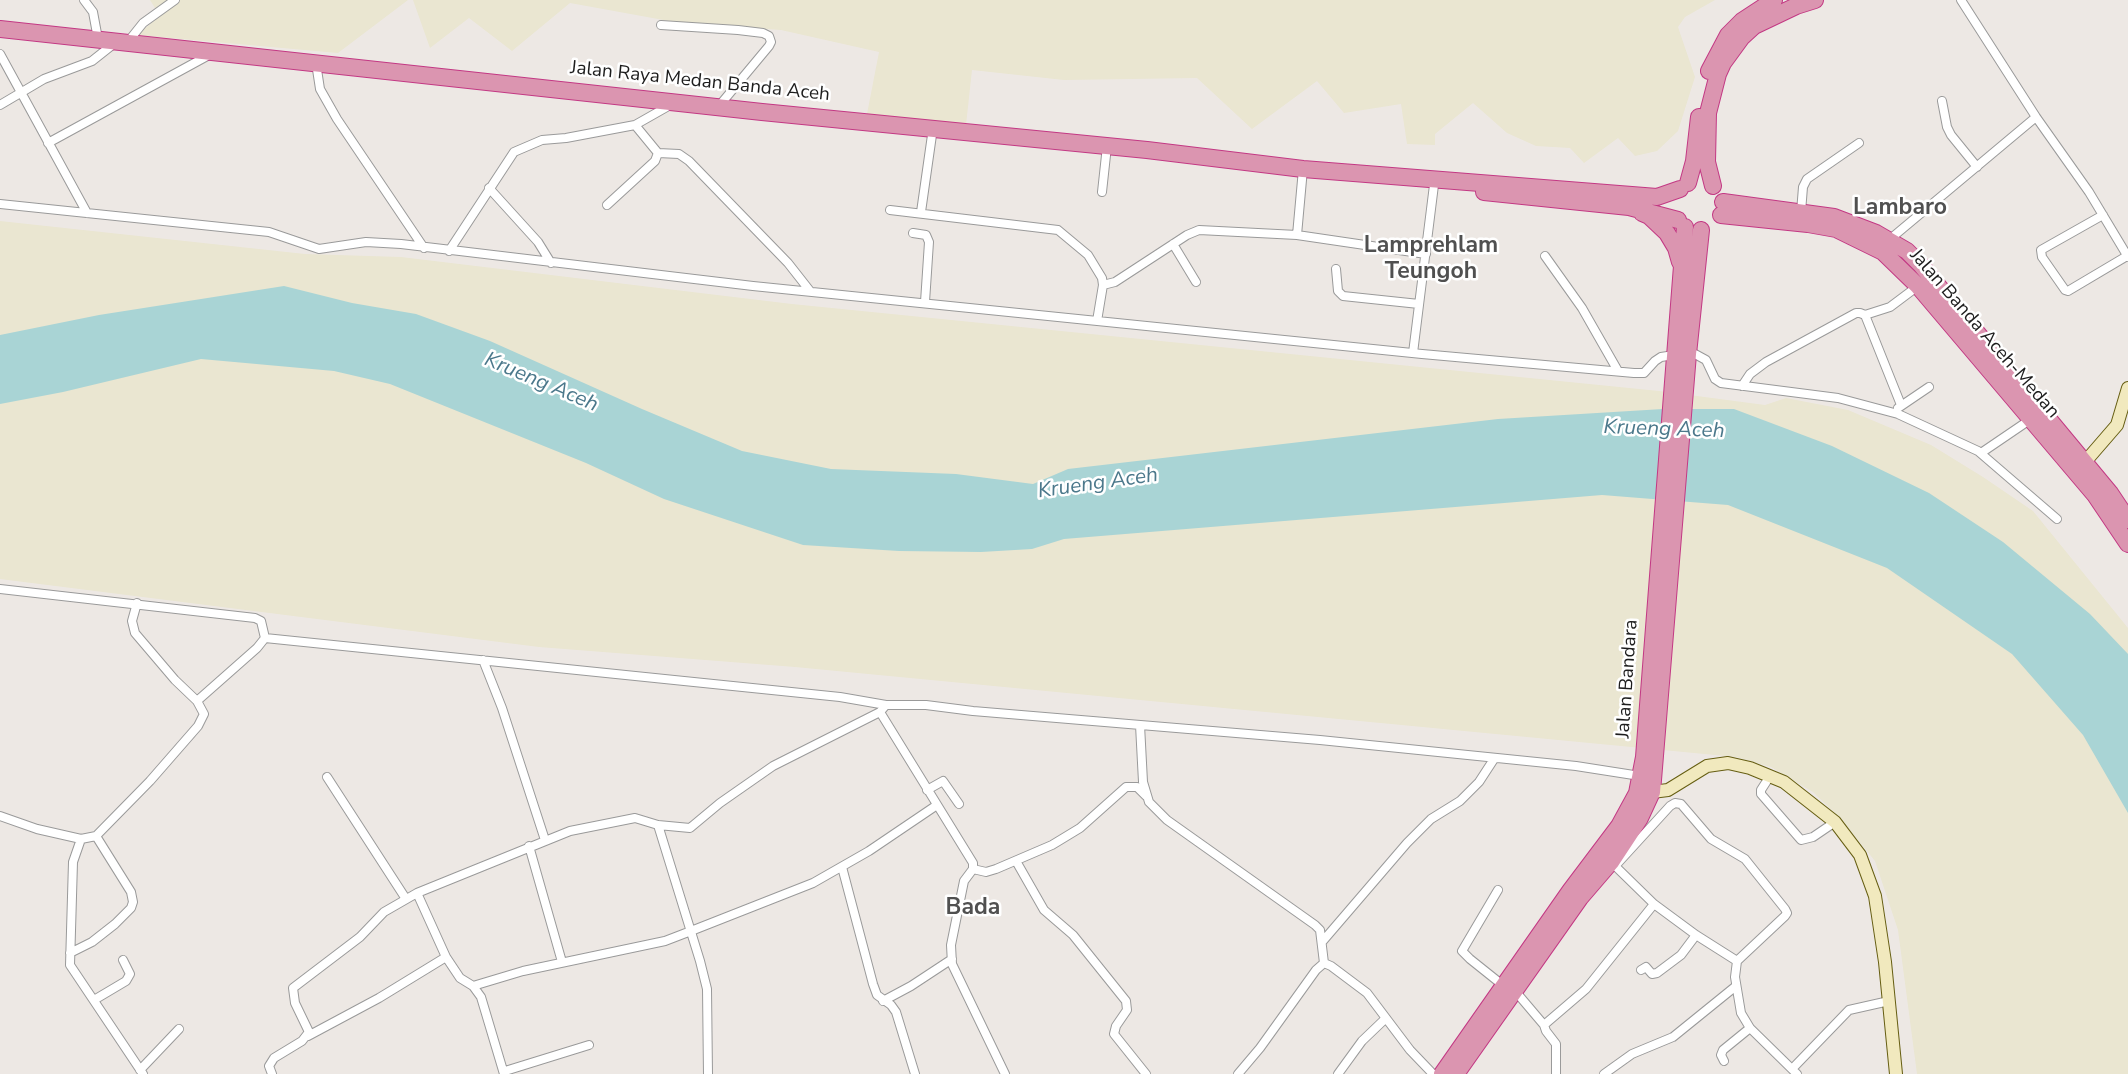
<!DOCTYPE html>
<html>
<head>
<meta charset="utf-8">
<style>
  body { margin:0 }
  canvas { display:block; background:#ede8e4 }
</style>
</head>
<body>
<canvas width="2128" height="1074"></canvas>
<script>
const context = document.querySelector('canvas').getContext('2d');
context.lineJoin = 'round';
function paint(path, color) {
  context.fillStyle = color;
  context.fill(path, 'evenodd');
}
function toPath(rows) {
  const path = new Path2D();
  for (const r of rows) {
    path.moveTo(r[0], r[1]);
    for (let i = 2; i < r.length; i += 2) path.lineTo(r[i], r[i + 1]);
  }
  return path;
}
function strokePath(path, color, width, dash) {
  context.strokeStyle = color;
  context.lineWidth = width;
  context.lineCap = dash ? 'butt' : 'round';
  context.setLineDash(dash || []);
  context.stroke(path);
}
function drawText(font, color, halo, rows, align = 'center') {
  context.font = font + ' "Nunito Sans",sans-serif';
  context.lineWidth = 5;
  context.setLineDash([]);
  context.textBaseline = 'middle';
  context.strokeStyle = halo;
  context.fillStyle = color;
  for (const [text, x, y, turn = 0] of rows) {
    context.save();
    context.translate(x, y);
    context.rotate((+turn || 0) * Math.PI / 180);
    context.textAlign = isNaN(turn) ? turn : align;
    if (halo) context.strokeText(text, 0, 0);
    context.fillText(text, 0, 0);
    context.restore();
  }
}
const farmland = toPath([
  [150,0,408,0,338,53,137,35,160,16],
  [413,0,1715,0,1685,17,1678,27,1695,77,1678,131,1657,151,1635,156,1618,138,1584,163,1570,148,1536,146,1507,133,1473,103,1435,134,1435,145,1407,144,1401,104,1344,113,1317,81,1252,129,1197,78,1064,80,972,70,966,125,867,114,879,52,781,30,680,23,570,3,512,51,469,18,430,48],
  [0,221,305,254,401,257,792,304,1659,391,1765,405,1786,398,1848,410,1931,445,1983,477,2033,511,2128,628,2128,1074,1917,1074,1898,930,1875,861,1839,817,1813,792,1771,767,1736,757,795,667,539,647,0,579]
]);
const water = toPath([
  [284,286,352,303,416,314,490,341,642,409,742,451,831,469,956,474,1033,484,1068,469,1498,419,1663,409,1734,409,1832,446,1929,493,2003,542,2090,614,2128,654,2128,813,2083,735,2012,654,1887,568,1728,505,1602,495,1064,539,1032,549,981,552,899,551,803,545,664,499,586,463,390,384,334,371,201,359,63,392,0,404,0,335,99,315]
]);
const street = toPath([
  [84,0,93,12,98,39],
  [1961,0,2036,117,2089,192,2128,257],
  [661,25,738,30,763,33,769,36,771,42,769,46,719,106],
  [127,43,143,23,175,0],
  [0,54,87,213],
  [316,63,320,89,337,119,424,248],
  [1942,101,1947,127,1951,135,1977,167],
  [0,105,44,79,92,61,116,42],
  [635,125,658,153,679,154,689,161,788,263,810,291],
  [48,143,209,55],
  [489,188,538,242,551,263],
  [1102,192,1107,146],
  [0,204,269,232,319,249,366,242,401,244,753,286,1422,354,1634,373,1644,373,1655,361,1661,357,1674,355],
  [607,205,655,161,658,153],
  [890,210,1058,230,1088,255,1102,278,1103,285],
  [921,212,933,128],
  [1801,212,1803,187,1807,179,1859,143],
  [2103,215,2041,250,2042,257,2065,290,2068,291,2127,256],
  [913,233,926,235,929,242,925,302],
  [1297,235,1426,254],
  [1889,240,2036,117],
  [1173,244,1196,282],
  [449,251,514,152,542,140,566,138,635,125,672,104],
  [1545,256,1582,308,1618,371],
  [1336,269,1338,291,1343,296,1419,304],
  [1865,315,1890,307,1918,286],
  [1097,321,1103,285,1115,282,1187,235,1199,230,1297,235,1303,169],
  [1413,353,1434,185],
  [1688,354,1695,354,1706,360,1715,379,1721,383,1838,398,1898,414,1978,451,2057,519],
  [1742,386,1750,374,1766,362,1856,313,1860,313,1865,315,1901,405],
  [1898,408,1929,387],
  [1981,453,2031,419],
  [0,589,255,618,261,621,265,638,840,697,886,705],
  [137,603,132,621,135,633,175,680,197,701],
  [483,660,502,708,545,840],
  [880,712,973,863,973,869,964,881,951,945,952,964,1005,1074],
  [1140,725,1143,782,1149,802,1167,820,1315,925,1320,930,1324,963],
  [1770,776,1761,790,1761,794,1801,840,1813,837,1835,822],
  [327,777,406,899],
  [927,790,943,781,959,804],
  [0,816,37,829,81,839],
  [658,825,700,961,707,989,708,1074],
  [529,846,562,962],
  [1016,861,1044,910,1073,935,1126,1001,1127,1010,1116,1026,1114,1034,1146,1074],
  [1617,864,1670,806,1675,803,1681,804,1711,839,1745,859,1785,909,1787,913,1785,916,1737,961],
  [842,867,873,984,877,995,891,1005,896,1012,915,1074],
  [973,869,986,872,996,869,1052,845,1080,828,1126,787,1137,787,1146,796],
  [1498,890,1462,951,1470,959,1505,987],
  [417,893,446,957,460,978,473,986,481,997,504,1074],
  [1654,904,1696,935,1737,961,1735,977,1741,1013,1750,1028,1797,1074],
  [1322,942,1407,843,1431,819,1460,801,1479,782,1494,759],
  [70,953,92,942,115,924,131,908,133,902,131,892,96,836],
  [1324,963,1331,966,1367,993,1410,1050,1433,1074],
  [1641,970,1646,967,1652,974,1657,973,1681,955,1696,935],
  [473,986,523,971,665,941,691,931,813,883,869,851,937,805],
  [1516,992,1544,1025],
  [94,1000,126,981,130,974,123,960],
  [883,1001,911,986,952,959],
  [308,1036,379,998,446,957],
  [1724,1061,1721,1055,1723,1050,1750,1028],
  [1792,1069,1849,1010,1889,1001],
  [140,1070,179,1029],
  [505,1071,589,1045],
  [143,1074,70,965,73,862,81,839,96,836,150,781,198,726,204,714,197,701,257,648,265,638],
  [272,1074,269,1066,274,1058,302,1041,309,1032,295,1003,293,988,360,937,384,912,417,893,570,831,635,818,658,825,690,828,720,803,773,766,880,712,886,705,926,705,973,711,1320,740,1576,766,1640,776],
  [1238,1074,1260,1048,1316,970,1324,963],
  [1338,1074,1362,1041,1385,1019],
  [1556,1074,1556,1044,1546,1031,1544,1025,1586,989,1654,904,1612,863],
  [1604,1074,1632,1054,1673,1037,1736,986]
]);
const secondary = toPath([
  [2085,462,2117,425,2128,388],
  [1652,792,1668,790,1707,766,1728,763,1750,768,1784,782,1835,822,1860,855,1875,896,1885,962,1896,1074]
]);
const highway = toPath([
  [0,29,762,112,1147,150,1303,169,1657,197,1680,189],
  [1709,71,1728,35,1742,21,1774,0],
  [1688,183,1694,161,1699,117],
  [1713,186,1707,162,1708,113,1718,74,1723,63,1742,37,1754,26,1796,6,1815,0],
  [1484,192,1629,207,1678,220],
  [1723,202,1834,217,1876,233,1907,251,1920,264,2110,493,2128,520],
  [1642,213,1649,216,1667,233,1676,248,1680,262],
  [1721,215,1808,224,1836,229,1883,252,1918,286,2095,495,2128,544],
  [1442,1074,1570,891,1619,826,1637,793,1644,757,1685,227],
  [1456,1074,1580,898,1611,862,1640,818,1652,792,1688,354,1701,230]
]);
const streetNames = [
  ["Jalan Raya Medan Banda Aceh",700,82,6],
  ["Jalan Banda Aceh-Medan",1984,334,49],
  ["Jalan Bandara",1628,679,-86]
];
const waterNames = [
  ["Krueng Aceh",541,383,23],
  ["Krueng Aceh",1664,430,2],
  ["Krueng Aceh",1098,484,-8]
];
const quarterNames = [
  ["Lambaro",1900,208],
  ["Lamprehlam",1431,246],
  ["Teungoh",1431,272],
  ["Bada",973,908]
];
paint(farmland, '#eae6d1');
paint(water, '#a9d4d5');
strokePath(street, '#9a9a9a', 10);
strokePath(secondary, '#665e12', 14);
strokePath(highway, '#c33984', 18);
strokePath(street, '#fff', 8);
strokePath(secondary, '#f1e9be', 12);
strokePath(highway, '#db95b0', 16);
drawText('19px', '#1d1d1d', '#fff', streetNames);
drawText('italic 21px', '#4b788b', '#fff', waterNames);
drawText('bold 23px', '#505050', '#fff', quarterNames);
</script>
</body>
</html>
